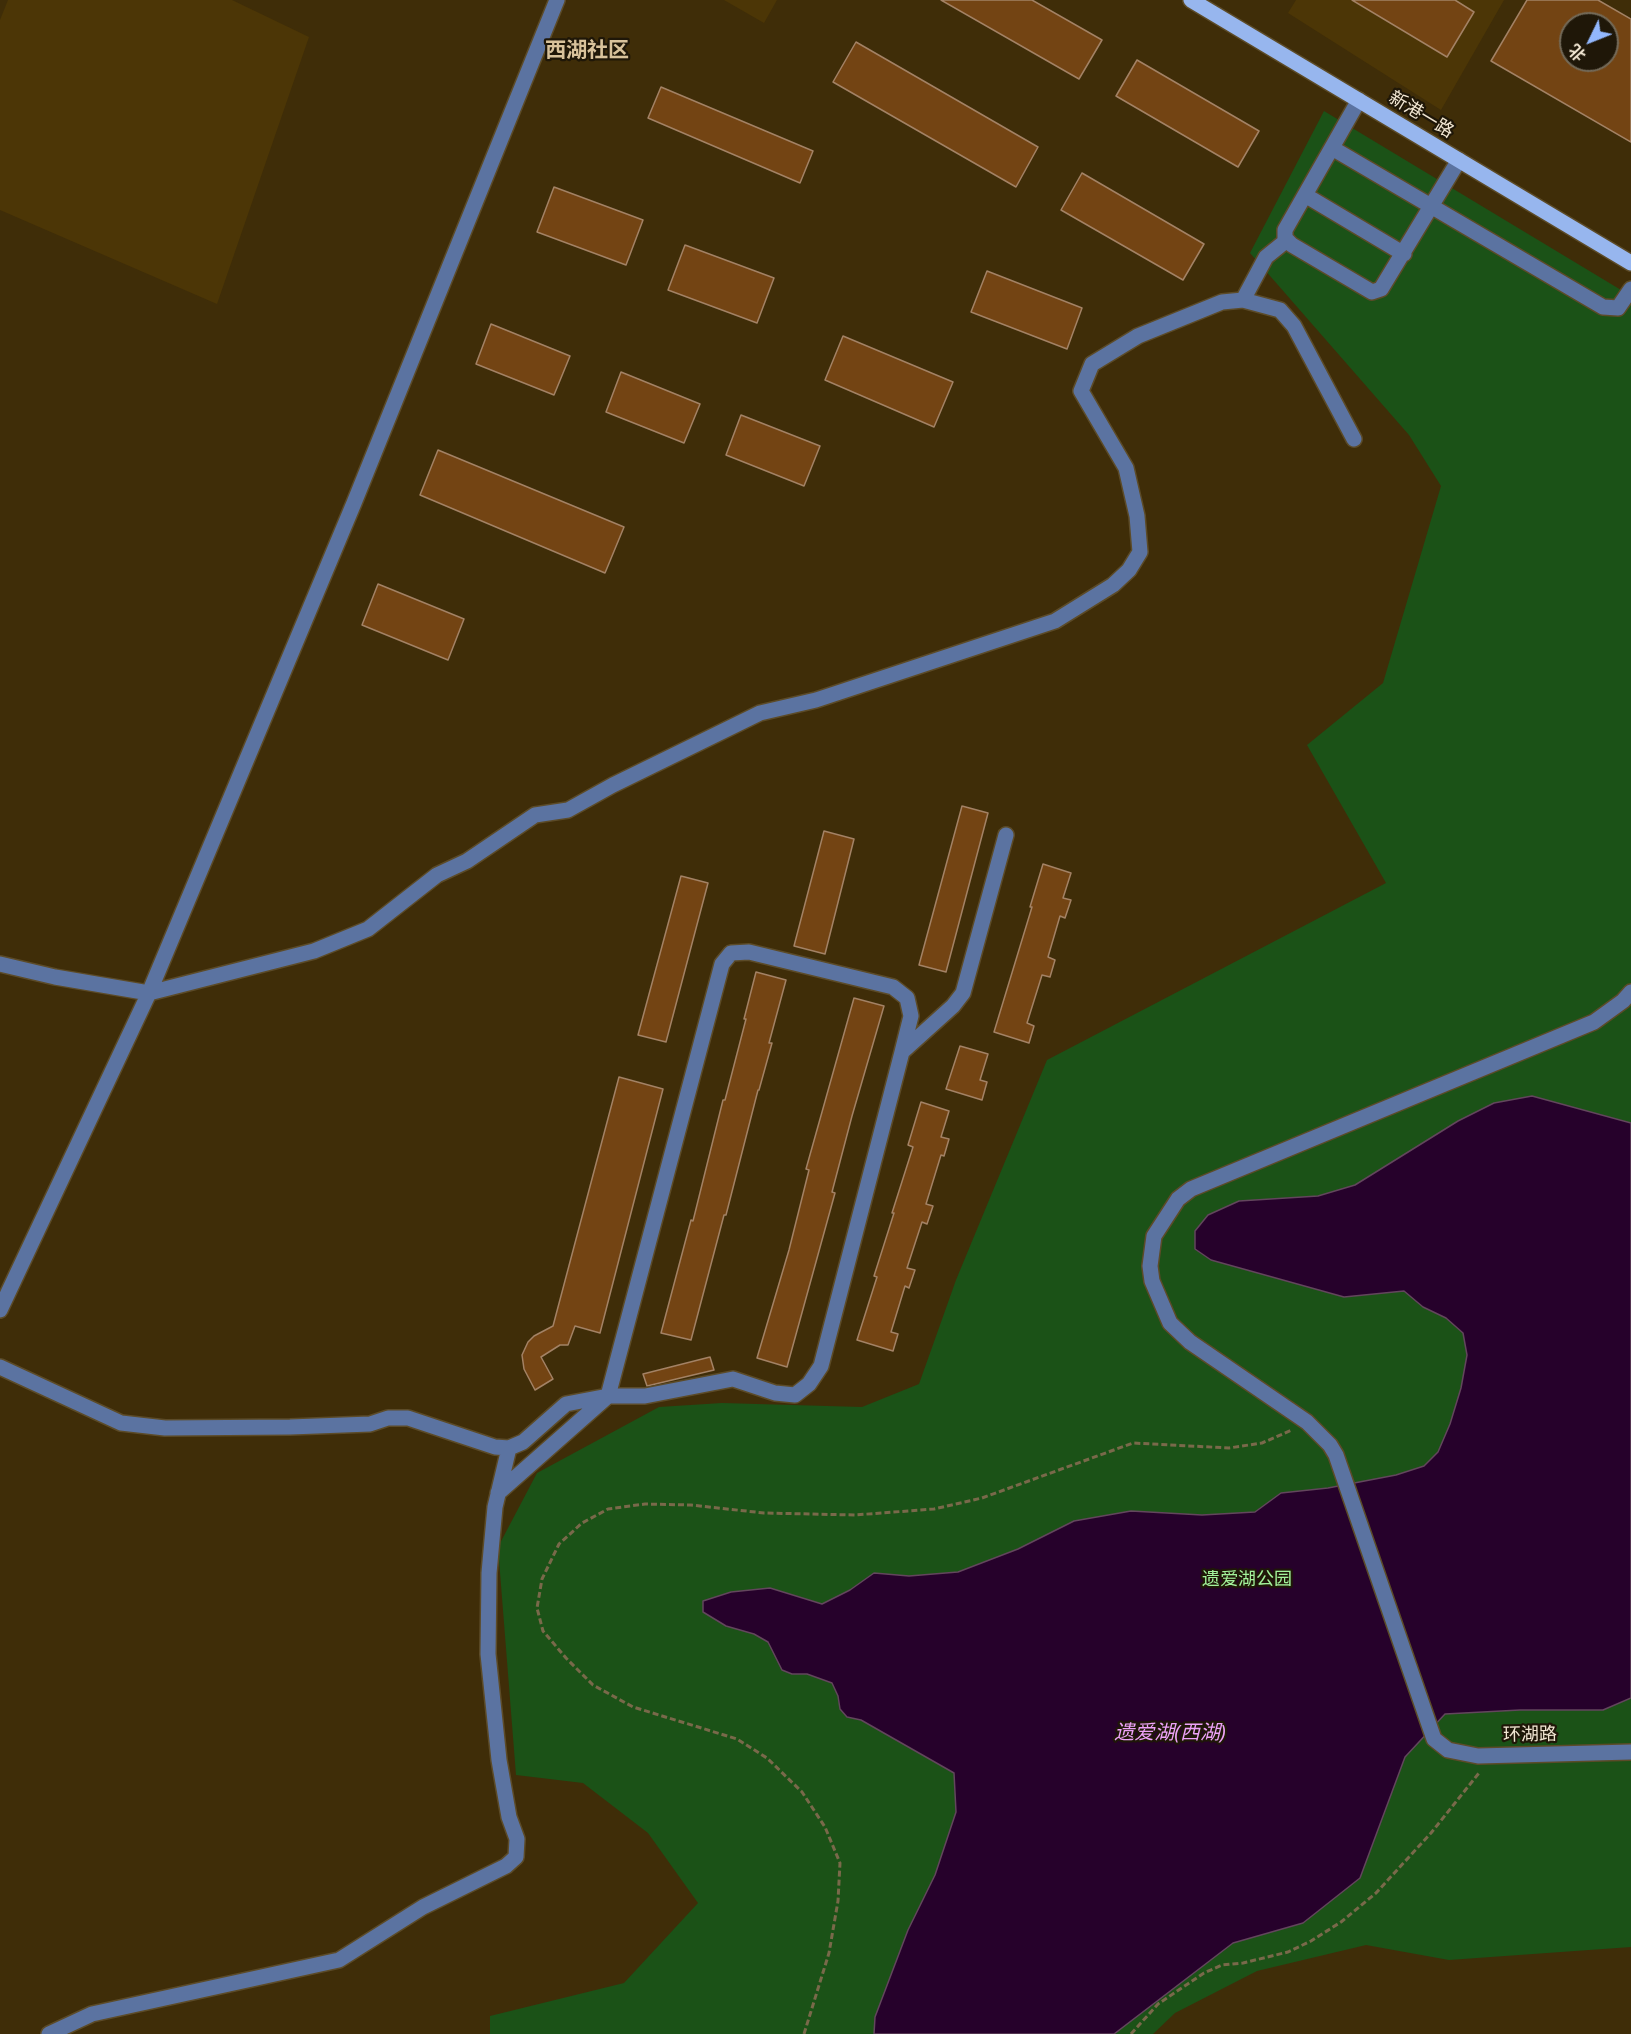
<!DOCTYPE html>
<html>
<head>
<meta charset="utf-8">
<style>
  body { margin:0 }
  #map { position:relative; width:1631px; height:2034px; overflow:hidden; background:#3f2d08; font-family:"Noto Sans","Noto Sans SC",sans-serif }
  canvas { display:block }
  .north { position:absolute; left:1559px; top:12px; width:60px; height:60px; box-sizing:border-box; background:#1f1708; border:2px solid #736a59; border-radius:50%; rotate:227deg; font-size:16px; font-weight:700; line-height:24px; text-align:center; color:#f2e7d3 }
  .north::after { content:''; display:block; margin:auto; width:21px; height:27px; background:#92b7fd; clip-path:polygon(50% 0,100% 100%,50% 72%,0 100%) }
</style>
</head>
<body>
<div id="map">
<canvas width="1631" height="2034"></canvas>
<div class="north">北</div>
</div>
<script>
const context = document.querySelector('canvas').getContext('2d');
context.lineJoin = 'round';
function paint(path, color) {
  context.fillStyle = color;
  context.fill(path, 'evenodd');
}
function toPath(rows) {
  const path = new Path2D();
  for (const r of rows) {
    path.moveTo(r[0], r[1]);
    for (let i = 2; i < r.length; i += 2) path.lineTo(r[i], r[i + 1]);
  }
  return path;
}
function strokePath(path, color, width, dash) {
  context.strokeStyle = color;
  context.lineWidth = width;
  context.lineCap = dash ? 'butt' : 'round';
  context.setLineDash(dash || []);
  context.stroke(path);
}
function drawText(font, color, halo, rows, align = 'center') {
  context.font = font + ' "Noto Sans","Noto Sans SC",sans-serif';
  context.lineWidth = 4.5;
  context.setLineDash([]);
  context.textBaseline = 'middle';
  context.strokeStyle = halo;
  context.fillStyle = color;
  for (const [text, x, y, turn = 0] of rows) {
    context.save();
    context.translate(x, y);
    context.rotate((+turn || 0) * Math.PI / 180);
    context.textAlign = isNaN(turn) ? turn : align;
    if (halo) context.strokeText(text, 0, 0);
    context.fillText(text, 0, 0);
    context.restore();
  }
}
const built = toPath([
  [8,0,232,0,309,37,217,304,0,210,0,20],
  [724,0,777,0,764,23],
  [1296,0,1504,0,1441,110,1288,13]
]);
const green = toPath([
  [1324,111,1631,296,1631,1947,1449,1960,1366,1945,1257,1971,1175,2013,1153,2034,490,2034,490,2016,624,1983,698,1903,648,1833,583,1783,516,1775,498,1547,537,1473,659,1407,722,1403,862,1407,919,1384,956,1280,1047,1060,1386,883,1307,745,1383,683,1441,486,1409,435,1250,253]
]);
const water = toPath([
  [1532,1096,1631,1123,1631,1698,1603,1710,1520,1710,1445,1714,1405,1757,1360,1878,1303,1923,1233,1943,1114,2034,874,2034,875,2017,908,1930,935,1875,956,1812,954,1773,861,1720,847,1717,840,1709,838,1696,832,1683,807,1674,792,1674,782,1670,768,1642,754,1634,726,1626,703,1612,703,1601,731,1592,770,1588,822,1604,850,1590,874,1573,909,1576,958,1572,1018,1549,1074,1521,1131,1511,1202,1515,1255,1512,1281,1493,1328,1488,1396,1475,1424,1466,1438,1452,1450,1424,1461,1388,1467,1355,1463,1333,1446,1318,1423,1307,1404,1291,1344,1297,1211,1260,1195,1249,1195,1231,1208,1215,1239,1201,1318,1196,1355,1185,1458,1121,1494,1103,1532,1096]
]);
const building = toPath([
  [941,0,1032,0,1102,40,1079,79,941,0],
  [1352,0,1455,0,1474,12,1447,57,1352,0],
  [1527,0,1598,0,1631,19,1631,142,1491,61,1527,0],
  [1571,24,1607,24,1607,60,1571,60,1571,24],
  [856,42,1038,147,1016,187,833,82,856,42],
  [1137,60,1259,131,1238,167,1116,96,1137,60],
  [661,87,813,151,800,183,648,118,661,87],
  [1082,173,1204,244,1183,280,1061,210,1082,173],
  [554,187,643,220,626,265,537,232,554,187],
  [685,245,774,278,757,323,668,290,685,245],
  [987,271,1082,308,1067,349,971,312,987,271],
  [491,324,570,356,554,395,476,364,491,324],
  [843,336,953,382,934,427,825,380,843,336],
  [621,372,700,404,684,443,606,412,621,372],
  [741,415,820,446,804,486,726,455,741,415],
  [438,450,624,527,605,573,420,495,438,450],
  [378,584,464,619,448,660,362,625,378,584],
  [962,806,988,813,946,972,919,965,962,806],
  [824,831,854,839,825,954,794,946,824,831],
  [1043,864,1071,873,1063,898,1071,900,1065,918,1060,916,1048,957,1055,960,1050,977,1042,975,1027,1023,1034,1026,1029,1043,994,1032,1032,907,1030,907,1043,864],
  [681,876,708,883,666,1042,638,1035,681,876],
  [756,972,786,980,769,1043,772,1043,759,1090,758,1090,726,1215,724,1215,691,1340,661,1333,691,1220,693,1221,723,1100,725,1100,746,1019,744,1019,756,972],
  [854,998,884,1006,852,1116,832,1192,835,1193,787,1367,757,1358,789,1250,809,1170,806,1169,854,998],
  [960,1046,988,1054,980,1080,987,1082,982,1100,946,1089,960,1046],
  [619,1077,663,1089,600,1333,575,1326,568,1345,560,1345,541,1357,553,1379,535,1390,524,1369,522,1355,528,1342,534,1336,553,1326,619,1077],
  [921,1102,949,1111,941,1137,949,1139,944,1156,941,1155,926,1204,933,1206,927,1224,922,1222,907,1268,915,1270,909,1288,905,1286,891,1332,898,1334,893,1351,857,1340,877,1277,874,1276,894,1213,892,1213,913,1147,908,1145,921,1102],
  [710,1357,714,1370,647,1386,643,1374,710,1357]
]);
const path = toPath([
  [804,2034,829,1953,838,1901,840,1863,825,1827,802,1792,767,1758,737,1739,633,1707,593,1685,566,1658,543,1631,537,1608,542,1579,559,1544,582,1523,608,1509,645,1504,691,1505,764,1513,855,1515,934,1509,982,1498,1133,1443,1229,1448,1262,1443,1292,1430],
  [1131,2034,1158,2004,1204,1973,1222,1965,1243,1963,1288,1952,1311,1941,1341,1922,1376,1893,1431,1833,1479,1773]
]);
const minor = toPath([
  [1359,100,1285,230,1285,238,1292,245,1372,292,1381,289,1459,160],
  [1332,148,1603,307,1618,308,1631,289],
  [1305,195,1404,254],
  [1243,300,1266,257,1287,240],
  [0,964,55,977,149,993,314,951,368,929,437,875,467,861,535,815,568,810,613,785,760,713,816,700,1055,621,1113,585,1129,570,1140,552,1137,516,1126,468,1081,391,1092,364,1138,336,1222,302,1243,300,1280,310,1294,326,1354,439],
  [1631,992,1623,1001,1594,1022,1191,1189,1178,1199,1154,1236,1150,1266,1152,1281,1170,1323,1190,1342,1307,1422,1330,1445,1336,1455,1434,1739,1448,1750,1478,1756,1631,1752],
  [902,1052,953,1006,963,993,1006,835],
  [0,1310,149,993,354,503,557,0],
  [0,1367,121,1423,165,1428,290,1427,370,1424,388,1418,408,1418,495,1447,509,1448,523,1442,566,1404,608,1396,722,964,731,953,749,952,893,987,907,998,911,1016,902,1052,821,1366,809,1384,795,1395,775,1393,733,1379,645,1396,608,1396,498,1493],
  [49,2034,92,2014,339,1960,423,1907,506,1866,516,1857,517,1839,509,1817,499,1760,488,1654,489,1573,495,1507,509,1448]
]);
const major = toPath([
  [1191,0,1631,263]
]);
const streetNames = [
  ["新港一路",1421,115,31],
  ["环湖路",1530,1735,-1]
];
const parkNames = [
  ["遗爱湖公园",1247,1580]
];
const waterNames = [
  ["遗爱湖(西湖)",1170,1733]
];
const quarterNames = [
  ["西湖社区",587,51]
];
paint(built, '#4c3606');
paint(green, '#1b5217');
paint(water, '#26012b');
strokePath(water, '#63465d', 1.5);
paint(building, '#734413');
strokePath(building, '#a38265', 1.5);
strokePath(minor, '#5c4b28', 18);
strokePath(major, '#5c4b28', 18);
strokePath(path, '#79694a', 3, [6, 3]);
strokePath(minor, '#5b73a1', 15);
strokePath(major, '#97b6ee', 15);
drawText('18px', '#f2e7d3', '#1f1708', streetNames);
drawText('18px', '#a3f29b', '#1f1708', parkNames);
drawText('italic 20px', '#eda2f8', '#1f1708', waterNames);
drawText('bold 21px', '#d8c29b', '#1f1708', quarterNames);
</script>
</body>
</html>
